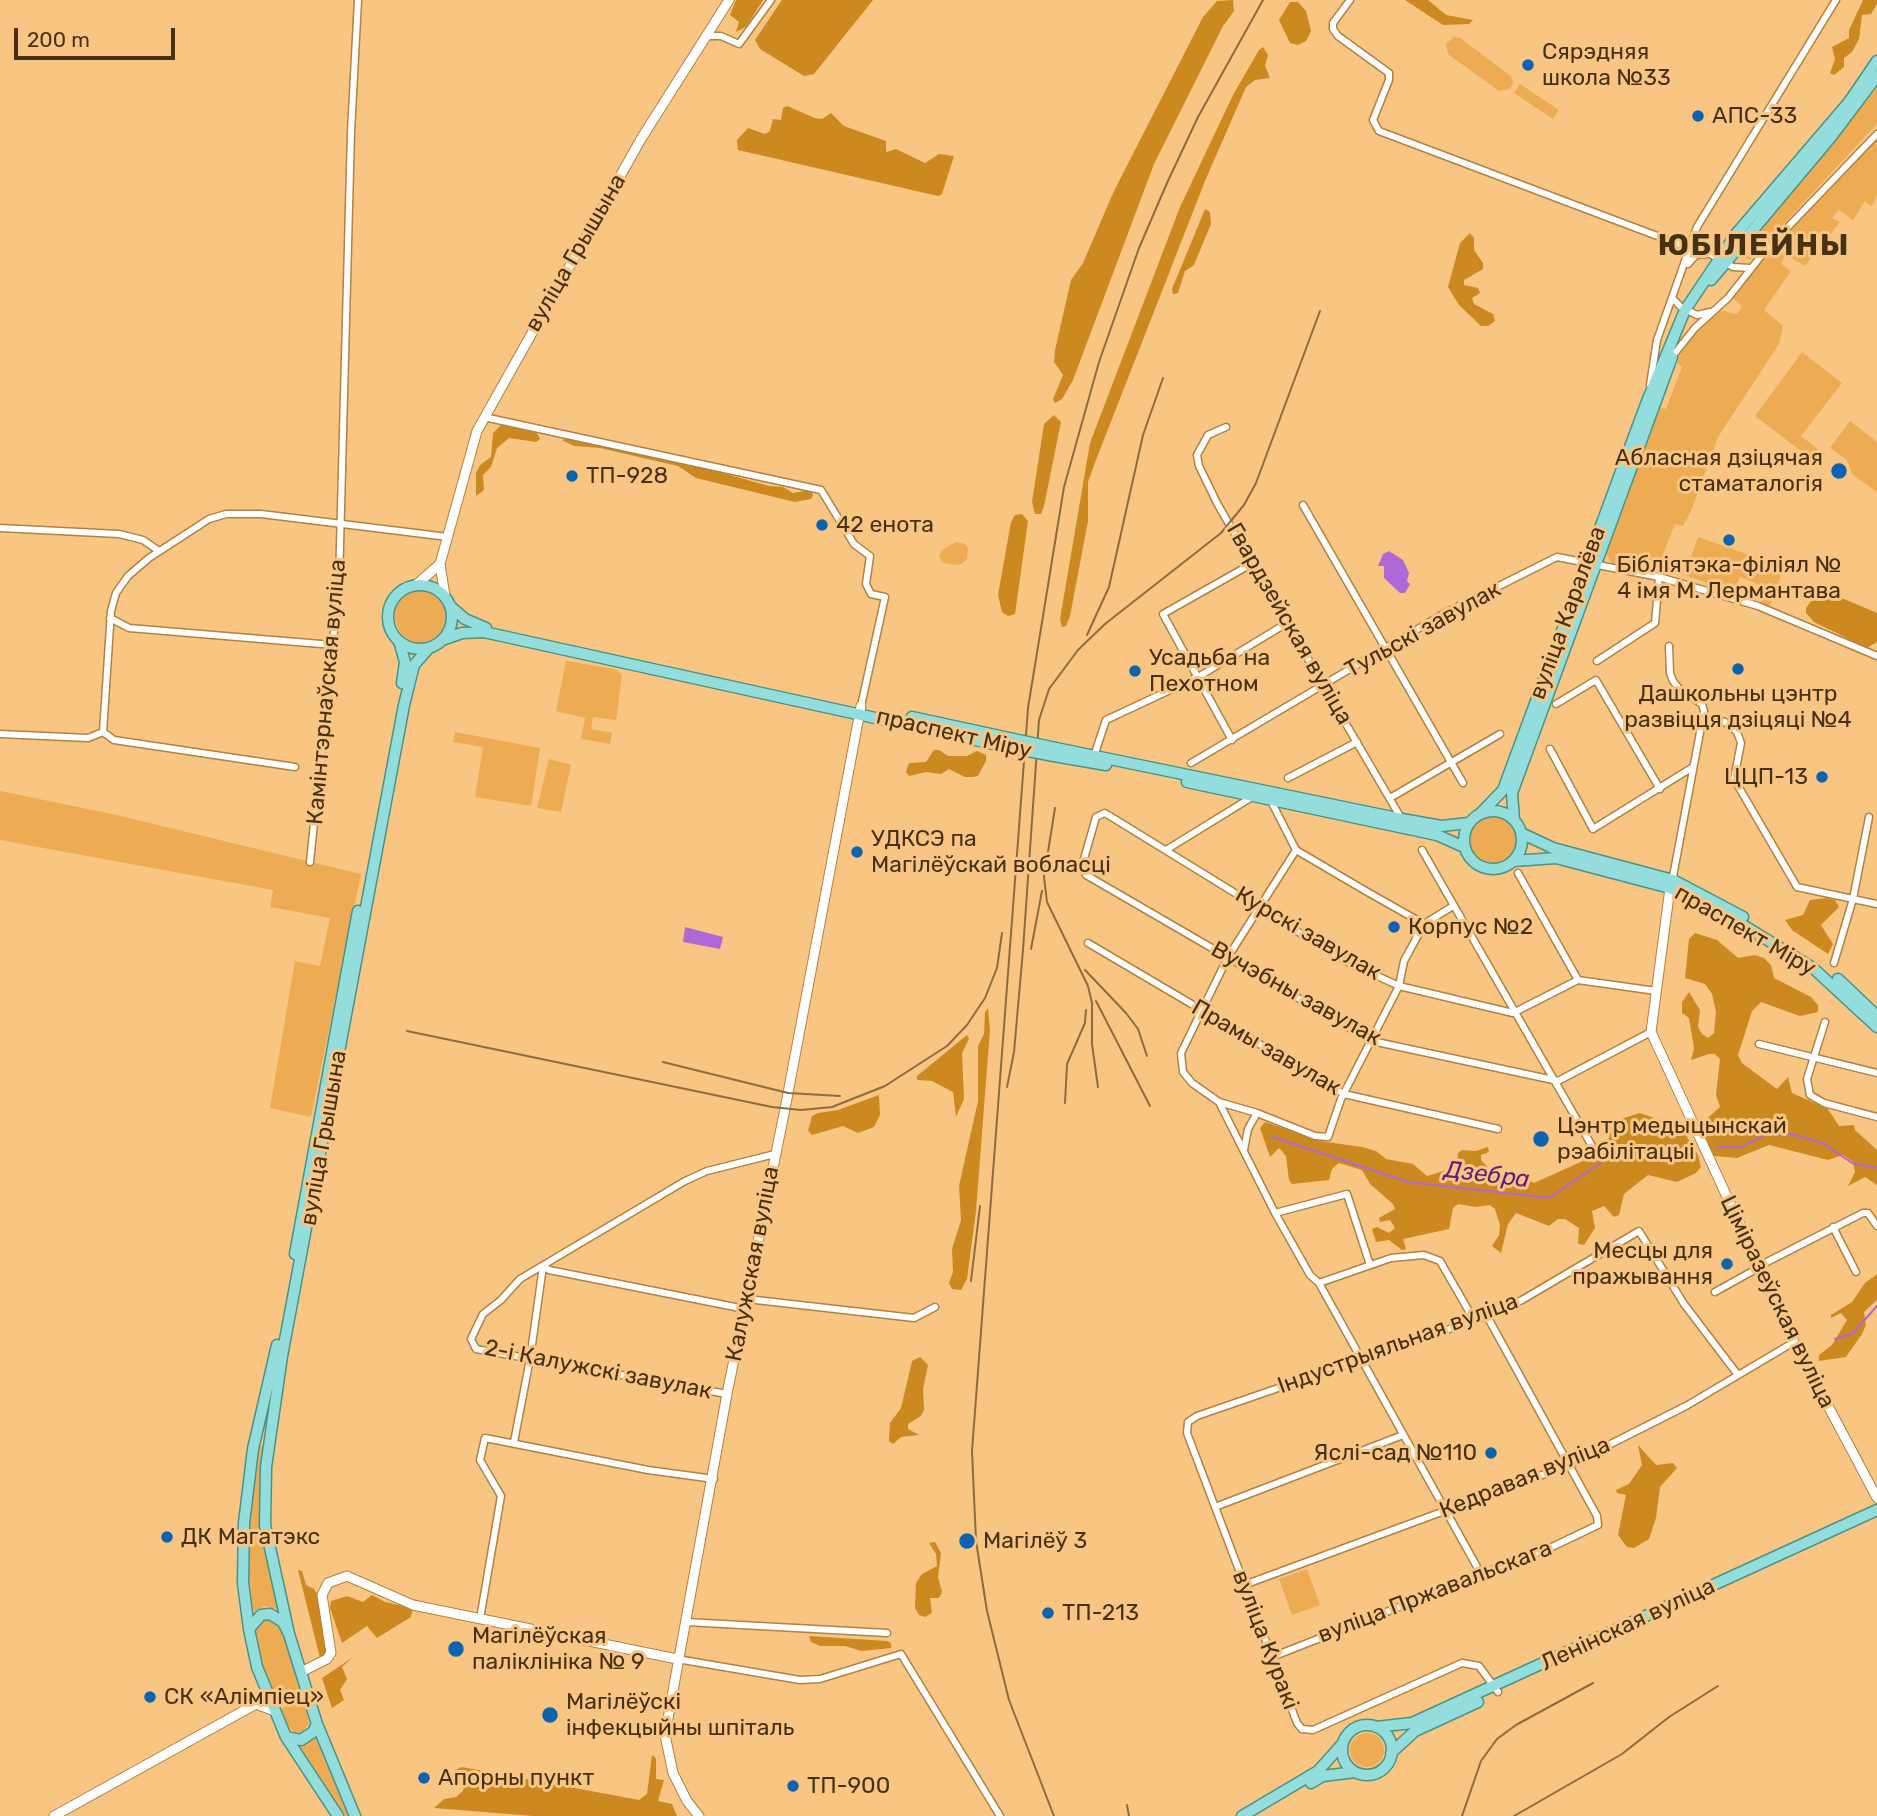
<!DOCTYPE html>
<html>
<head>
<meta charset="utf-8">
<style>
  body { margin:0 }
  #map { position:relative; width:1877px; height:1816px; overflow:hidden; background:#f9c582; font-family:Rubik,sans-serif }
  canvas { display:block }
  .scale { position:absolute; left:14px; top:28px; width:161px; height:32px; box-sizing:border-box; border:4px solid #463115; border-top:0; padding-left:9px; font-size:21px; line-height:24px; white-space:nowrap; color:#463115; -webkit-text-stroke:5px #f9c582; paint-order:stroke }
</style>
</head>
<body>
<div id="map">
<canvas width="1877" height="1816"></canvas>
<div class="scale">200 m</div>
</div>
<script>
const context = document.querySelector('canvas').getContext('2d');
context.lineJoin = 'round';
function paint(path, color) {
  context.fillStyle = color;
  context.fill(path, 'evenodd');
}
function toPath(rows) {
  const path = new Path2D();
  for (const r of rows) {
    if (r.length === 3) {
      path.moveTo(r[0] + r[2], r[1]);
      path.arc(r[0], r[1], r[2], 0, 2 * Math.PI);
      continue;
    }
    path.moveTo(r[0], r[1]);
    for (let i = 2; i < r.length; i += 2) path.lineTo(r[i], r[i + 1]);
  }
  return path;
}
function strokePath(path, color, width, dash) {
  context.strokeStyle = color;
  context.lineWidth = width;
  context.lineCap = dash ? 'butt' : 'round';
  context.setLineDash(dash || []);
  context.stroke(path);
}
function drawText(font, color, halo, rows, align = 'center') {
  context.font = font + ' Rubik,sans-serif';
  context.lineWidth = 6;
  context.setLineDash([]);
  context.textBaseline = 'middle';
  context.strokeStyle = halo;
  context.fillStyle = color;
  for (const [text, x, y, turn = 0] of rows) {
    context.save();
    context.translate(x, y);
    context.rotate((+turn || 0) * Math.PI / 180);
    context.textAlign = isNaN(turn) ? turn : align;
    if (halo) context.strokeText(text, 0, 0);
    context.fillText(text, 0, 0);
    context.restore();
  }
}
const green = toPath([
  [1454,37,1460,38,1511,76,1513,83,1510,89,1499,91,1448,54,1446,44],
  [1520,84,1559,110,1553,119,1514,93],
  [1877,88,1877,124,1750,260,1743,257,1739,253],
  [1877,137,1877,194,1874,203,1871,206,1865,201,1853,220,1839,210,1832,218,1840,222,1805,266,1785,254,1781,264,1791,271,1764,310,1783,326,1779,344,1718,437,1691,511,1683,526,1675,524,1656,571,1612,564,1606,553,1660,408,1666,409,1682,367,1677,363,1682,349,1697,328,1718,310,1737,314,1742,306,1733,298,1762,260],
  [1802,352,1842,383,1801,436,1824,454,1817,463,1755,416],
  [1850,421,1877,442,1877,492,1852,474,1847,460,1830,448],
  [1698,537,1784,567,1770,607,1761,603,1766,587,1740,577,1734,593,1685,575],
  [956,542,965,544,968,548,967,560,959,565,943,563,939,556,942,550],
  [422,616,27],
  [566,661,615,669,622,675,616,720,593,717,591,729,612,733,610,744,581,739,585,718,556,711],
  [455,732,540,748,531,806,475,797,483,747,453,742],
  [549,759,571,765,561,812,537,808],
  [0,791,112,814,361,874,311,1117,270,1108,295,961,320,966,330,918,270,907,273,890,0,840],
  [1493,840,24],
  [260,1446,263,1446,259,1505,264,1546,278,1609,265,1606,253,1612,247,1573,248,1534],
  [1307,1569,1320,1605,1292,1615,1279,1579],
  [271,1619,283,1630,302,1693,275,1709,255,1638,255,1630,263,1621],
  [303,1696,309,1724,301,1733,295,1734,276,1712],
  [1367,1750,17],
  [316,1738,350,1816,342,1816,295,1745,302,1746]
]);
const forest = toPath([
  [736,0,763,0,746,27,736,32,739,22,730,15],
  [782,0,873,0,814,74,804,76,760,49,755,40],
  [1233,0,1234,11,1223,26,1154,164,1073,380,1062,399,1055,403,1053,399,1063,375,1054,362,1055,350,1071,280,1083,263,1114,191,1203,17,1217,1],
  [1405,0,1428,0,1446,15,1473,20,1469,24,1443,25],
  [1863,0,1877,0,1877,4,1871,14,1862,15,1859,39,1852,52,1844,58,1844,67,1834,75,1830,73,1835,59,1832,47,1849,38,1849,30],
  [1290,2,1298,2,1306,11,1311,31,1306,41,1298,45,1290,43,1279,20],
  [1263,47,1268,55,1265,66,1270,78,1255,80,1246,87,1205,181,1096,460,1088,482,1088,521,1070,616,1066,626,1062,627,1060,619,1090,443,1180,207,1233,95,1259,50],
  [787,106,815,118,822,119,831,113,844,126,886,141,886,152,896,149,925,163,939,154,954,156,942,194,938,196,738,150,737,140,748,128,765,134,770,131,773,119,781,120,783,108],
  [1205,209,1210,212,1211,224,1194,265,1185,271,1178,293,1173,294,1172,289],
  [1470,233,1474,238,1474,250,1483,263,1483,269,1464,280,1464,285,1478,288,1480,293,1472,298,1474,304,1493,314,1495,321,1488,326,1481,326,1459,305,1448,287,1460,243],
  [1054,415,1061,422,1044,506,1041,514,1035,514,1032,502,1044,424],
  [501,425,537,433,540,439,536,442,509,438,497,448,491,467,483,475,484,490,476,496,476,473,480,465,491,457,493,433],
  [570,438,676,460,769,486,783,487,793,493,810,490,813,495,811,499,795,502,696,478,678,466,600,448,574,446,562,440],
  [1022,514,1028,521,1015,614,1008,616,1002,612,998,595,1011,522,1015,515],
  [1817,593,1844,599,1877,613,1877,642,1867,648,1814,622,1806,613,1806,608],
  [934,750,939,750,948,756,967,756,977,751,986,755,986,761,978,776,972,777,965,777,949,769,941,774,926,772,909,776,906,772,909,763,926,762],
  [1827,898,1835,900,1839,907,1821,925,1833,944,1828,954,1792,930,1785,920,1803,915,1810,900],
  [1695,933,1717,940,1738,958,1755,955,1764,958,1771,965,1774,978,1811,997,1818,1005,1818,1012,1800,1016,1761,1002,1752,1011,1738,1055,1742,1063,1777,1089,1788,1077,1792,1093,1828,1109,1839,1126,1854,1125,1855,1130,1877,1150,1877,1185,1865,1177,1848,1186,1855,1172,1853,1162,1843,1155,1828,1160,1769,1145,1737,1158,1714,1156,1702,1132,1702,1123,1720,1107,1716,1095,1720,1059,1715,1054,1709,1054,1691,1060,1694,1048,1689,1018,1682,1013,1682,1002,1689,992,1700,1010,1698,1027,1702,1034,1708,1038,1714,1033,1716,1012,1712,994,1705,984,1685,978,1689,939],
  [988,1008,990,1029,976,1211,967,1279,961,1290,952,1289,949,1283,953,1272,952,1249,961,1220,959,1186,978,1101,978,1046,984,1034,985,1012],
  [967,1035,969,1039,962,1053,964,1099,956,1117,953,1092,932,1081,917,1080,917,1076],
  [879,1095,880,1115,874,1127,858,1133,843,1126,812,1135,808,1131,812,1116,818,1113,838,1110],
  [1640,1113,1681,1127,1698,1155,1701,1167,1696,1173,1677,1182,1648,1175,1624,1194,1619,1215,1614,1217,1604,1206,1592,1211,1595,1228,1584,1245,1578,1244,1579,1228,1565,1219,1558,1219,1549,1226,1516,1213,1508,1224,1501,1253,1492,1246,1499,1235,1500,1225,1495,1209,1490,1205,1476,1207,1458,1204,1453,1208,1449,1229,1403,1239,1406,1249,1402,1250,1389,1240,1376,1242,1372,1229,1377,1227,1389,1233,1395,1228,1390,1220,1380,1222,1379,1218,1395,1209,1393,1204,1370,1184,1362,1170,1339,1163,1332,1169,1329,1180,1292,1184,1289,1180,1286,1156,1279,1148,1270,1157,1260,1128,1265,1122,1320,1141,1362,1147,1376,1151,1386,1159,1413,1164,1427,1176,1457,1167,1458,1153,1462,1150,1476,1151,1488,1147,1489,1152,1481,1155,1481,1160,1493,1173,1519,1174,1534,1183,1594,1156,1609,1138,1614,1121],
  [1877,1274,1877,1300,1864,1312,1866,1325,1862,1334,1846,1357,1819,1361,1819,1355,1832,1345,1847,1320,1841,1313,1831,1318,1831,1315,1852,1302,1865,1283],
  [920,1357,928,1365,923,1389,924,1410,921,1416,908,1424,908,1429,919,1435,901,1437,893,1444,889,1441,890,1423,901,1408,912,1361],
  [1638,1445,1656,1465,1673,1463,1677,1468,1660,1487,1656,1518,1649,1539,1634,1548,1627,1547,1618,1535,1626,1495,1617,1493,1616,1490,1629,1484,1642,1465],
  [935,1542,941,1553,938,1577,942,1592,939,1598,930,1598,932,1613,925,1617,919,1615,915,1608,916,1583,922,1574,937,1566,936,1554,929,1543],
  [298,1570,302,1571,306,1585,314,1589,318,1595,331,1646,329,1653,320,1658],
  [372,1595,385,1602,413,1608,411,1617,377,1638,367,1626,342,1643,330,1608,331,1601,347,1596,363,1602],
  [809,1636,887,1641,891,1643,891,1648,862,1651,845,1646,820,1646,811,1642],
  [352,1658,342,1667,347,1679,340,1690,344,1700,332,1708,322,1678],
  [652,1755,656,1758,656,1779,664,1780,658,1801,672,1804,677,1816,533,1816,434,1808,444,1799,456,1797,463,1791,465,1783,455,1770,462,1767,639,1800,647,1794]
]);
const water = toPath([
  [1389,551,1403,560,1409,573,1407,581,1410,584,1405,593,1400,593,1384,578,1384,566,1378,566,1383,554],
  [685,927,723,937,720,949,683,942]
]);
const stream = toPath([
  [1270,1136,1408,1182,1549,1198,1621,1149,1644,1145,1664,1147,1676,1153,1690,1147],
  [1718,1147,1741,1147,1765,1135,1790,1134,1823,1143,1852,1163,1877,1168],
  [1835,1339,1853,1333,1877,1306]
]);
const street = toPath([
  [1350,0,1333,23,1333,29,1338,36,1389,73,1389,80,1373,120,1379,131,1689,248],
  [707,36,721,36,739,44,771,0],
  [1695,233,1703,250,1733,267,1750,268],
  [1688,264,1696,255,1708,254],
  [1672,298,1681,307,1697,315,1710,312],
  [1671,358,1695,328,1728,298,1765,251,1877,134],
  [1650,385,1657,340,1697,227,1836,0],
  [484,417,821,490,854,544,870,556,866,584,871,594,885,597,861,706],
  [1226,427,1208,435,1197,455,1199,466,1218,505,1401,818],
  [1303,505,1463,783],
  [0,528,119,534,143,540,159,551],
  [110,618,129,628,333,645],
  [1669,646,1670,673,1673,681,1681,691,1702,704,1704,711,1672,882],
  [1597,661,1655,623,1659,577],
  [1556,704,1596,680,1660,789],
  [1703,717,1725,722,1737,732,1741,743,1734,779,1797,887,1877,904],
  [103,732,114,740,295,767],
  [0,734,88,738,103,732,111,611,116,593,128,576,149,558,209,519,226,514,261,514,448,537],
  [1232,740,1163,614,1253,563],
  [1550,749,1593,829,1693,767],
  [1094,756,1106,720,1198,677,1287,623],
  [1191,763,1443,614,1557,557,1659,577,1758,606,1877,656],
  [1288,778,1357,742],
  [1390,798,1500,734],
  [1271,801,1296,850,1364,890,1424,924,1453,906],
  [1166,850,1252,797],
  [1296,850,1228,957,1181,1053,1183,1072,1192,1083,1219,1102,1257,1113,1315,1136,1328,1137,1341,1099,1399,986,1404,961,1424,924],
  [1422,850,1592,1146],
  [310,862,339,583,351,132,358,0],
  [1518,873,1578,980],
  [1088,943,1344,1094,1498,1129],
  [1834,963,1853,899,1869,817],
  [1825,1022,1807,1079,1810,1095,1824,1103,1877,1117],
  [1651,1032,1558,1081,1372,1041,1086,875,1082,866,1096,817,1105,813,1347,962,1399,986,1513,1013,1578,980,1656,991],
  [1759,1044,1877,1073],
  [1219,1102,1275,1213,1310,1275,1319,1283,1481,1574],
  [1244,1150,1248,1129,1257,1113],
  [1275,1213,1347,1194,1370,1265],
  [1833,1227,1856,1272],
  [1757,1267,1863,1213,1868,1213,1877,1226],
  [1319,1283,1391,1258,1424,1255,1440,1261,1474,1320],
  [1715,1292,1758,1268],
  [747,1299,914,1318,935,1307],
  [727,1394,476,1349,471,1339,483,1314,501,1300,520,1279,685,1181,707,1171,775,1154],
  [514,1442,530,1359,543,1266,549,1270,745,1309],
  [1215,1507,1403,1435],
  [1244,1585,1569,1465,1686,1406,1794,1342],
  [480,1619,501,1496,480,1460,485,1438,648,1470,714,1479],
  [686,1622,887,1633],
  [1272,1657,1554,1546,1598,1525,1597,1516,1487,1316],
  [677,1659,800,1680,820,1679,901,1654,1000,1816],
  [1498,1692,1479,1666,1462,1663,1313,1730,1302,1729,1297,1723,1187,1433,1188,1422,1197,1416,1487,1316,1522,1300,1639,1231,1684,1304,1738,1375]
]);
const secondary = toPath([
  [416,585,440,564],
  [445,596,440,564,477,431,641,139,729,0],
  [1670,888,1651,1032,1794,1342,1877,1498],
  [301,1672,327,1659,331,1653,322,1595,328,1583,347,1576,413,1605,677,1659],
  [54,1816,256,1704,272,1710],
  [699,1816,687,1801,673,1773,665,1735,727,1394,785,1109,861,706]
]);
const primary = toPath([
  [1711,280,1831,137,1877,76],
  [420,617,32],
  [450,606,465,619,486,628],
  [442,640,462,633,484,632,1007,747],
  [399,641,405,662,402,683],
  [912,717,1009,738],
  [1056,748,1402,819,1441,826,1469,823],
  [1054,756,1106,765],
  [1187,782,1437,835,1464,847],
  [1493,840,29],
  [1481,813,1503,790,1646,404,1685,310,1736,234,1849,102,1877,61],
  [1514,820,1512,793,1672,357],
  [1521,833,1553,848,1673,880,1743,917],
  [1513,861,1556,858,1670,888,1743,925,1813,968,1877,1027],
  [1838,979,1877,1016],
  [295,1254,358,911],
  [270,1614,283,1622,289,1634,317,1724,313,1732,301,1740,286,1737,257,1667,249,1629,261,1615,270,1614],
  [249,1629,243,1583,244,1523,253,1449,277,1345],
  [289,1634,265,1525,266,1467,282,1356,404,705,414,665,429,648],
  [317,1724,355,1816],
  [1367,1750,25],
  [1376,1727,1412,1723,1877,1510],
  [286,1737,338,1816],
  [1391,1753,1415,1731,1478,1702],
  [1311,1783,1323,1776,1355,1772],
  [1242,1816,1318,1771,1343,1743]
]);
const rail = toPath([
  [1087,635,1109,587,1143,435,1163,378],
  [1055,808,1044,877,1047,902,1088,986,1092,1003,1092,1044,1098,1087],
  [1031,949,1042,891],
  [1085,970,1126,1013,1138,1029,1147,1056],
  [1096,1001,1150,1106],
  [407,1031,772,1107,801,1110,832,1107,885,1086,947,1046,967,1025,985,998,997,968,1002,933],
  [663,1062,788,1093,840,1096],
  [1007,1087,1014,1052,1023,950,1039,720,1049,689,1078,650,1105,624,1221,533,1244,505,1256,483,1320,311],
  [1065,1103,1067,1064,1085,1023,1086,1010],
  [971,1281,980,1206],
  [1127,1805,1129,1816],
  [1054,1816,1009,1700,987,1611,976,1541,972,1451,1028,708,1064,487,1099,362,1139,248,1167,183,1198,117,1263,0],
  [1462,1816,1481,1761,1497,1739,1516,1725,1593,1683],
  [1514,1816,1622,1754,1669,1717,1718,1686]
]);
const primaryBridge = toPath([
  [1009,738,1056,748],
  [1007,747,1054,756]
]);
const markers = [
  [1528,65,7,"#0c63b0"],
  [1698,116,7,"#0c63b0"],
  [1839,471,9,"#0c63b0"],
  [572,476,7,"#0c63b0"],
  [822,525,7,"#0c63b0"],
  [1729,540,7,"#0c63b0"],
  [1738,669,7,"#0c63b0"],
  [1135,671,7,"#0c63b0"],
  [1822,777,7,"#0c63b0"],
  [857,852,7,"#0c63b0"],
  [1394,927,7,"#0c63b0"],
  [1541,1139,9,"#0c63b0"],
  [1727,1264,7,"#0c63b0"],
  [1491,1453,7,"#0c63b0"],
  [167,1537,7,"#0c63b0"],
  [967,1541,9,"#0c63b0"],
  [1048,1613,7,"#0c63b0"],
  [456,1649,9,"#0c63b0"],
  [150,1697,7,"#0c63b0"],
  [550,1715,9,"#0c63b0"],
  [424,1778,7,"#0c63b0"],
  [793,1786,7,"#0c63b0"]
];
const poiNames = [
  ["Сярэдняя",1542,52],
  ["школа №33",1542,78],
  ["АПС-33",1712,116],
  ["Абласная дзіцячая",1823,458,"right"],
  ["стаматалогія",1823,484,"right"],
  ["ТП-928",586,476],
  ["42 енота",836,525],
  ["Бібліятэка-філіял №",1729,565,"center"],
  ["4 імя М. Лермантава",1729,591,"center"],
  ["Усадьба на",1149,658],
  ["Пехотном",1149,684],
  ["Дашкольны цэнтр",1738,694,"center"],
  ["развіцця дзіцяці №4",1738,720,"center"],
  ["ЦЦП-13",1808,777,"right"],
  ["УДКСЭ па",871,839],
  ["Магілёўскай вобласці",871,865],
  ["Корпус №2",1408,927],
  ["Цэнтр медыцынскай",1557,1126],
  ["рэабілітацыі",1557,1152],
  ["Месцы для",1713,1251,"right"],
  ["пражывання",1713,1277,"right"],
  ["Яслі-сад №110",1477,1453,"right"],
  ["ДК Магатэкс",181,1537],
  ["Магілёў 3",983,1541],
  ["ТП-213",1062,1613],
  ["Магілёўская",472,1636],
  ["паліклініка № 9",472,1662],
  ["СК «Алімпіец»",164,1697],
  ["Магілёўскі",566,1702],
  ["інфекцыйны шпіталь",566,1728],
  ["Апорны пункт",438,1778],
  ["ТП-900",807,1786]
];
const streetNames = [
  ["вуліца Грышына",576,253,-60],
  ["вуліца Каралёва",1568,613,-70],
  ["Гвардзейская вуліца",1289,624,60],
  ["Тульскі завулак",1423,630,-29],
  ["Камінтэрнаўская вуліца",327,692,-85],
  ["праспект Міру",954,734,13],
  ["праспект Міру",1745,931,30],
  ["Курскі завулак",1308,934,30],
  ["Вучэбны завулак",1296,994,29],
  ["Прамы завулак",1266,1048,30],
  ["вуліца Грышына",324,1138,-80],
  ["Калужская вуліца",753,1264,-79],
  ["Ціміразеўская вуліца",1777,1302,64],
  ["Індустрыяльная вуліца",1398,1344,-20],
  ["2-і Калужскі завулак",598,1370,11],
  ["Кедравая вуліца",1525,1478,-22],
  ["вуліца Пржавальскага",1435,1592,-21],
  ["Ленінская вуліца",1628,1625,-25],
  ["вуліца Куракі",1265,1640,69]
];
const waterNames = [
  ["Дзебра",1487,1175,7]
];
const districtNames = [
  ["ЮБІЛЕЙНЫ",1754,246]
];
paint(green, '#edac53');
paint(forest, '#cb8920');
paint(water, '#af68d5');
strokePath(stream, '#af68d5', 2);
strokePath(street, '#b38240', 9);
strokePath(secondary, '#b38240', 11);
strokePath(primary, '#499387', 13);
strokePath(street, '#fff', 6);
strokePath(secondary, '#fff', 9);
strokePath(primary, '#93dedc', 10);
strokePath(rail, '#8d6c40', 2);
strokePath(primaryBridge, '#499387', 13, []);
strokePath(primaryBridge, '#93dedc', 10);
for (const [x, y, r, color] of markers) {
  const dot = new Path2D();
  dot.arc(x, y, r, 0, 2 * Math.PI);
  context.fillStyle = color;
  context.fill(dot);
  strokePath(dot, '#f9c582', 2.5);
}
drawText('23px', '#463115', '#f9c582', poiNames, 'left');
drawText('23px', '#463115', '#f9c582', streetNames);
drawText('italic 24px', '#601c7f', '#f9c582', waterNames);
context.letterSpacing = '2px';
drawText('bold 30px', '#463115', '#f9c582', districtNames);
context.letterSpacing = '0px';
</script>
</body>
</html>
